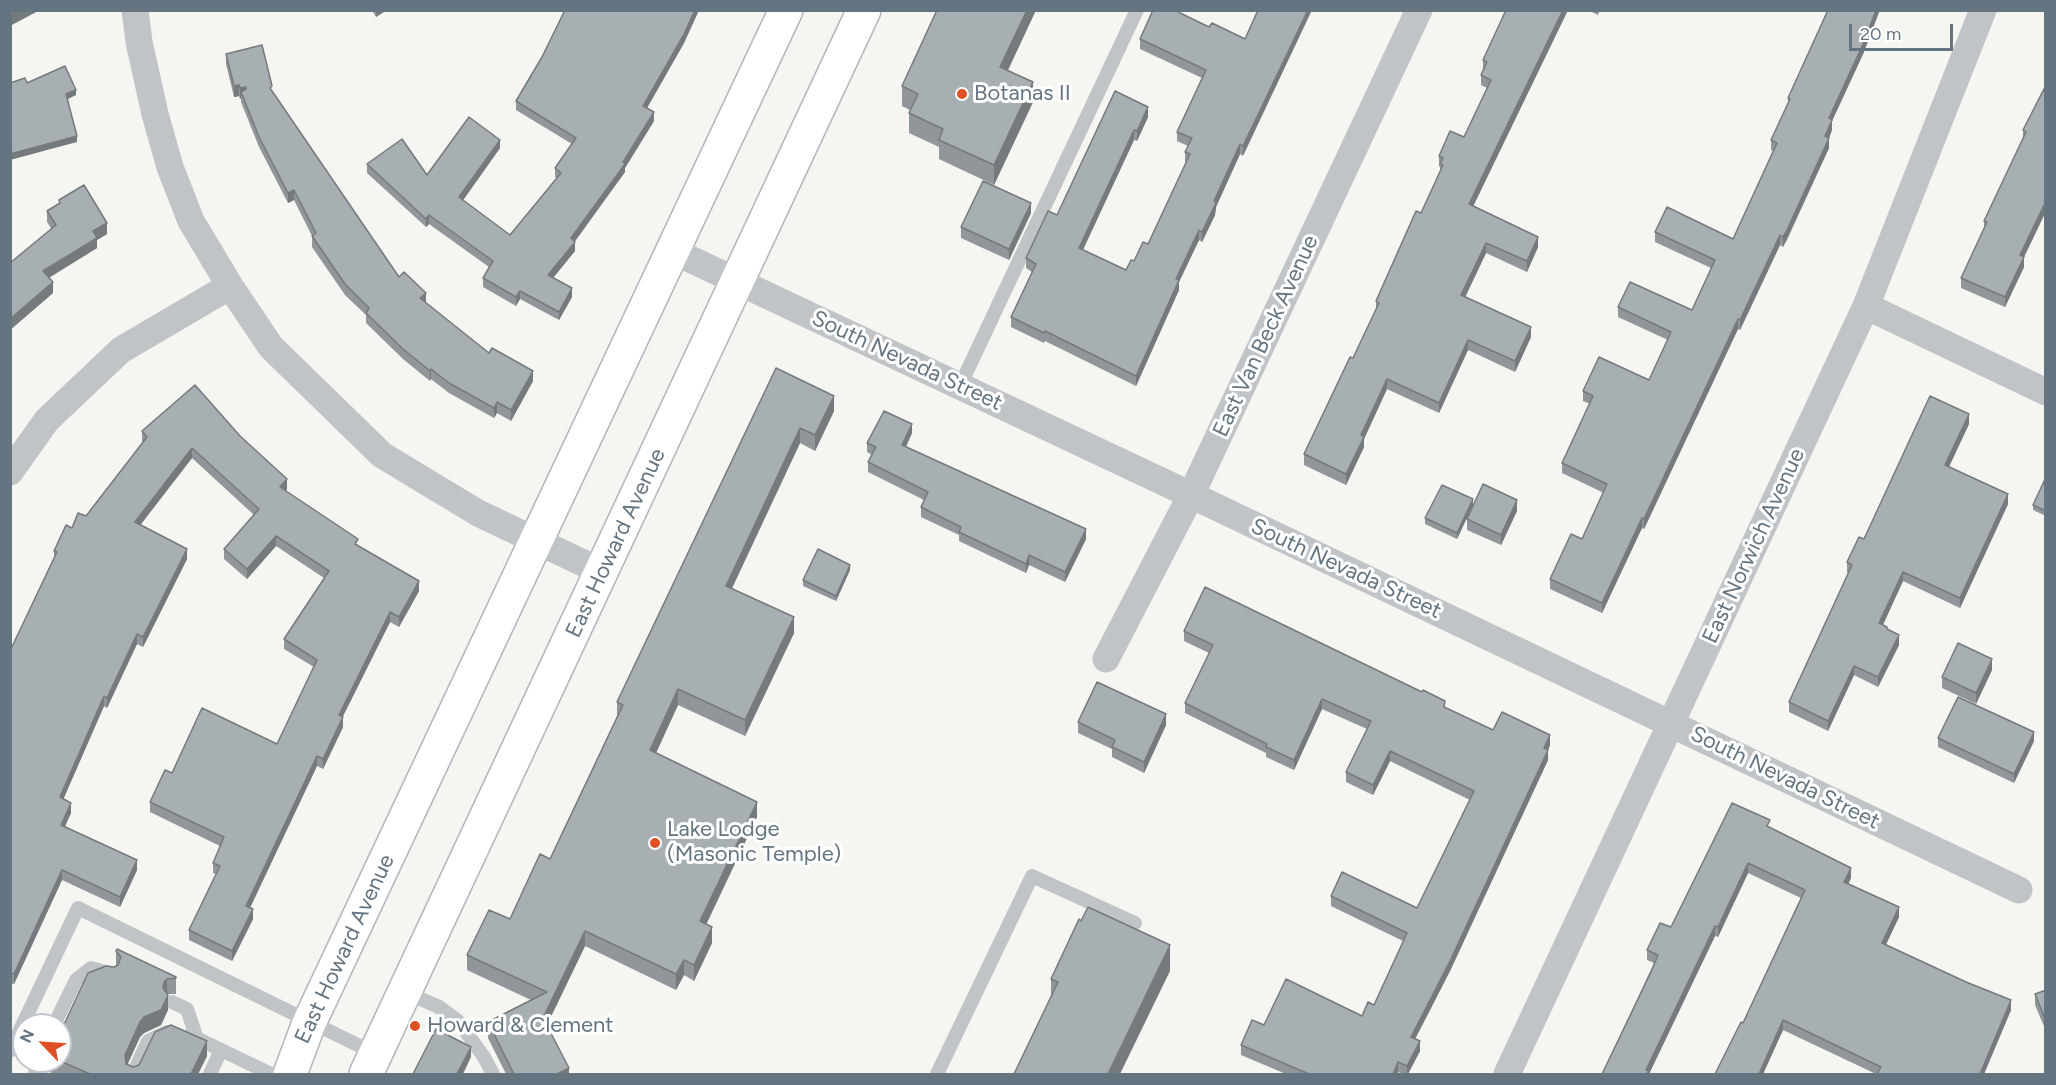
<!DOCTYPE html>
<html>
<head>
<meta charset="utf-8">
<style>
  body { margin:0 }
  #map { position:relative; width:2056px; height:1085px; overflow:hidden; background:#f5f5f1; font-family:Figtree,sans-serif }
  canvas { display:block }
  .frame { position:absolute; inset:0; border:12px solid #647481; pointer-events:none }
  .north { position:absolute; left:12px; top:1013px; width:60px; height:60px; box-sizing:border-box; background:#fff; border:2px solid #c1c7cd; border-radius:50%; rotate:295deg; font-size:16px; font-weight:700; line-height:24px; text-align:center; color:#647481 }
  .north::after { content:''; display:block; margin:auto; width:21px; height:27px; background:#e05025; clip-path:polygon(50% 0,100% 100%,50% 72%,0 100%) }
  .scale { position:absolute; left:1849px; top:24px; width:104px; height:27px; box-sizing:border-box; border:3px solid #647481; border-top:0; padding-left:8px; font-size:18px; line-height:21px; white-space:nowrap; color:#647481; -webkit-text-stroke:4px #fff; paint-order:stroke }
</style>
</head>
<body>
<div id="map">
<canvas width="2056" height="1085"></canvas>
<div class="frame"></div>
<div class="north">N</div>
<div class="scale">20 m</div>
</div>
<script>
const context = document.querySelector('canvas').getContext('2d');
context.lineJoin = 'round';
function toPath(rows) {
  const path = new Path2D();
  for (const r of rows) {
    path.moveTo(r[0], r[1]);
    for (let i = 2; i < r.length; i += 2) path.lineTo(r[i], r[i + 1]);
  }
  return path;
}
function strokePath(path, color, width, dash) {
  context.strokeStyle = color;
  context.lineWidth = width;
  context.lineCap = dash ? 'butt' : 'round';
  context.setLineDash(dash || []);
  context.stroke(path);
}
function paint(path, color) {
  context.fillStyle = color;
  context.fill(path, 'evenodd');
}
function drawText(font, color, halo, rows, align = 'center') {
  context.font = font + ' Figtree,sans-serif';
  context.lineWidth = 6;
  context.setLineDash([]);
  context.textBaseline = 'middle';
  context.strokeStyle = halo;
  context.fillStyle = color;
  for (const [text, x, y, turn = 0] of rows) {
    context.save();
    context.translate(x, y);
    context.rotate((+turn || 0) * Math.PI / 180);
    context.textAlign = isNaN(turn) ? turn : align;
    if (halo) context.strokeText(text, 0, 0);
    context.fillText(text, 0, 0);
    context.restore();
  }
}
const service = toPath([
  [960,386,1137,10],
  [405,992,439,1007,458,1021,484,1057,493,1074],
  [172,1002,187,1009,197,1039],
  [54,1025,76,980,91,968,112,974],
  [190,1035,271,1074],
  [10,1051,78,908,376,1054],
  [35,1074,37,1061],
  [133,1074,148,1041,167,1032],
  [210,1074,221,1050],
  [937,1074,1032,876,1135,923]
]);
const minor = toPath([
  [135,10,139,42,155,114,170,167,191,221,230,286,271,347,382,455,478,513,602,572],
  [673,251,1191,495,2019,890],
  [1866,306,2046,392],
  [10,472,47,420,121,350,230,286],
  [1106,659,1191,495,1419,10],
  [1507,1074,1866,306,1983,10]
]);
const secondary = toPath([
  [290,1074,309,1023,786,10],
  [366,1074,864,10]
]);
const wall = toPath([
  [372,10,387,10,376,17],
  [565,10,699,10,684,43,647,108,654,121,625,168,625,172,574,241,575,251,553,278,572,297,559,320,520,299,516,306,483,287,483,278,489,267,429,224,426,227,367,173,367,164,427,175,500,148,463,200,510,235,557,178,555,177,555,168,572,144,516,110,516,101,542,57],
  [1036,10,1008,70,1033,102,994,185,939,159,939,147,909,133,909,113,910,110,902,106,902,86],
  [1506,10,1568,10,1473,206,1538,247,1527,272,1486,253,1465,297,1531,337,1515,372,1468,350,1439,413,1387,389,1364,439,1364,447,1346,485,1304,465,1304,454,1353,358,1376,309,1376,301,1421,213,1440,172,1440,167,1439,166,1439,156,1464,137,1487,88,1481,85,1481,75,1483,69,1483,60],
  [1588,10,1600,10,1598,15],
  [1209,27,1245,39,1243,156,1240,154,1216,207,1215,215,1202,242,1199,240,1179,282,1179,290,1136,386,1045,341,1044,343,1011,327,1011,317,1032,272,1026,268,1026,258,1057,215,1115,91,1148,117,1137,141,1134,140,1083,250,1126,270,1148,244,1187,163,1185,162,1185,152,1188,146,1177,141,1177,132,1202,78,1140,49,1140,39],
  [1864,52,1832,121,1832,130,1829,138,1829,148,1787,240,1783,247,1780,245,1740,330,1738,329,1644,529,1642,528,1602,613,1550,589,1550,579,1582,539,1604,493,1562,473,1562,463,1590,404,1583,401,1583,391,1649,380,1668,340,1618,317,1618,307,1692,310,1711,268,1655,242,1655,232,1733,239,1774,151,1771,150,1771,140,1788,103,1788,98],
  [226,54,272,91,399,277,426,303,489,353,533,381,511,421,497,413,494,418,449,393,431,379,430,381,403,359,366,323,366,315,345,295,312,247,312,236,294,200,288,203,259,147,241,102,241,98,240,99,239,96,234,97,226,64],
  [2046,66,2046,81,2044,80,2044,70],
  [2046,85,2046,211,2024,257,2024,267,2005,307,1961,288,1961,278,1984,229,1984,221,2023,139,2023,130],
  [59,200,107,234,97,240,97,248,49,278,53,293,10,330,51,228,47,222,47,211,59,204],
  [1031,213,1009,260,961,238,961,227],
  [776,368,834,411,815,451,800,443,732,588,794,633,745,736,678,705,656,753,757,817,706,925,712,943,694,981,684,975,676,990,585,946,547,1025,569,1074,506,1074,488,1038,488,1022,531,1000,467,970,467,955,510,919,550,859,617,716,617,702],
  [195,385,287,489,286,491,419,591,399,627,390,622,343,716,343,727,323,769,317,766,250,908,253,919,232,961,189,940,189,930,216,874,213,873,213,863,220,846,150,812,150,802,172,773,277,744,314,667,284,649,284,639,324,578,276,546,247,579,224,559,224,549,254,515,192,458,140,525,187,559,143,647,137,644,107,708,104,706,63,799,71,813,65,826,137,870,120,907,62,880,14,984,10,983,10,651,54,557,54,551,72,528,86,516,143,442,142,441,142,431],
  [1969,424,1949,467,2008,504,1960,608,1903,581,1883,625,1899,645,1878,687,1854,675,1828,731,1789,712,1789,702,1848,573,1847,572,1847,562,1864,539],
  [912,433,906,447,1086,539,1065,582,1029,565,1026,573,959,541,959,535,921,517,921,507,924,500,868,472,868,462,872,455,867,452,867,443],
  [2046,477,2046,516,2033,510,2033,505],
  [1473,505,1457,539,1425,524,1425,518],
  [1517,511,1501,545,1467,530,1467,519],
  [850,570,836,601,803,586,803,580],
  [1184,631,1445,708,1493,730,1550,745,1548,750,1548,760,1450,971,1415,1039,1420,1051,1408,1074,1403,1074,1398,1072,1398,1074,1286,1074,1241,1055,1241,1045,1264,1025,1362,1016,1374,1005,1403,941,1331,906,1331,896,1417,908,1470,800,1390,761,1373,795,1346,782,1346,772,1367,729,1322,709,1294,770,1266,757,1266,753,1185,713,1185,703,1209,653,1184,641],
  [1992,670,1976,704,1942,688,1942,677],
  [1078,722,1166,725,1144,773,1112,757,1112,749,1078,733],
  [1938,738,2034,741,2014,783,1938,747],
  [1770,827,1851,878,1848,884,1899,917,1886,944,2011,1010,1984,1074,1876,1074,1783,1030,1763,1074,1715,1074,1743,1023,1801,898,1748,873,1718,937,1715,936,1649,1074,1602,1074,1654,963,1647,960,1647,950],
  [1081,921,1170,971,1051,997,1051,979],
  [116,951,176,977,176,994,168,994,168,1010,161,1025,144,1033,140,1037,127,1065,133,1067,207,1056,198,1074,56,1074,49,1072,49,1061,60,1061,116,966],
  [2046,990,2046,1031,2035,1005,2035,994]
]);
const shadedWall = toPath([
  [19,10,40,10,10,26,10,15],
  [376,10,387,10,376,17],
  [695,10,699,10,684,43,643,115,643,106],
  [1027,10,1036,10,1000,87,1000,67],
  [1308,10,1312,10,1243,156,1243,146],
  [1563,10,1568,10,1469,215,1469,204],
  [1876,10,1880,10,1864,52,1832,121,1832,130,1829,138,1829,148,1783,247,1783,237,1829,118],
  [1033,82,1033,102,994,185,994,165],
  [239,85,239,96,234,97,234,86],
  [246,87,246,97,241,92,241,98,240,99,240,88],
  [76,90,76,95,66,100,66,94],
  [1148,107,1148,117,1137,141,1137,131],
  [654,112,654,121,625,168,625,172,571,247,571,238,623,162],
  [1134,130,1134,140,1079,258,1079,248],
  [77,136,77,142,10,160,10,154],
  [500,140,500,148,459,206,459,197],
  [1240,144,1240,154,1216,207,1215,215,1202,242,1202,232,1214,201],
  [294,190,294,200,288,203,288,193],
  [2046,201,2046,211,2024,257,2024,267,2005,307,2005,297,2020,255],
  [1031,203,1031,213,1009,260,1009,249],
  [429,215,429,224,426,227,426,219],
  [107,223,107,234,97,240,97,248,43,281,43,271,93,231],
  [1199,230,1199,240,1179,282,1179,290,1136,386,1136,376,1176,279],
  [1780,235,1780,245,1740,330,1740,320],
  [1538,237,1538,247,1527,272,1527,261],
  [575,242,575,251,548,284,548,275],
  [1486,243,1486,253,1461,306,1461,295],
  [53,282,53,293,10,330,10,319],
  [572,288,572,297,559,320,559,312],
  [520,291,520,299,516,306,516,297],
  [426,293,426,303,420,298],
  [1738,319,1738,329,1644,529,1644,519],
  [1531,327,1531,337,1515,372,1515,361],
  [1468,340,1468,350,1439,413,1439,403],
  [431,369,431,379,430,381,430,371],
  [533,371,533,381,511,421,511,410],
  [1387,379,1387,389,1364,439,1364,447,1346,485,1346,474,1361,435],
  [834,396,834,411,815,451,815,435],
  [497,402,497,413,494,418,494,408],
  [1969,414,1969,424,1945,475,1945,465],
  [912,424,912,433,902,455,902,445],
  [800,428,800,443,726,601,726,586],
  [192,448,192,458,135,532,135,522],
  [287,479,287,489,280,497,280,487],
  [2008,494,2008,504,1960,608,1960,598],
  [1473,499,1473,505,1457,539,1457,533],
  [1517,500,1517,511,1501,545,1501,535],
  [1642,518,1642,528,1602,613,1602,603],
  [1086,529,1086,539,1065,582,1065,572],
  [276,536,276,546,247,579,247,569],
  [187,549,187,559,143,647,143,637],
  [1029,555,1029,565,1026,573,1026,564],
  [850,565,850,570,836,601,836,596],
  [1903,572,1903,581,1879,633,1879,623],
  [419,581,419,591,399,627,399,617],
  [390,612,390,622,339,724,339,715],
  [794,617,794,633,745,736,745,720],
  [137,634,137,644,107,708,107,698],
  [1899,635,1899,645,1878,687,1878,677],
  [1992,659,1992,670,1976,704,1976,693],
  [1854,666,1854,675,1828,731,1828,721],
  [678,689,678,705,650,766,650,750],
  [104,696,104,706,60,807,60,797],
  [1322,699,1322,709,1294,770,1294,760],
  [1166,714,1166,725,1144,773,1144,762],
  [343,717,343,727,323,769,323,759],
  [2034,732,2034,741,2014,783,2014,774],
  [1550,735,1550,745,1548,750,1548,760,1450,971,1411,1047,1411,1037],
  [1390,751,1390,761,1373,795,1373,785],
  [317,756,317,766,246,916,246,906],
  [757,802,757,817,700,937,700,921],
  [71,803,71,813,61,835,61,825],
  [137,860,137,870,120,907,120,897],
  [1748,863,1748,873,1718,937,1718,927],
  [1851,868,1851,878,1844,892,1844,882],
  [62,870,62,880,14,984,14,974],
  [1899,907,1899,917,1882,953,1882,943],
  [253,909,253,919,232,961,232,951],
  [1715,926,1715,936,1649,1074,1646,1074,1646,1070],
  [712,927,712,943,694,981,694,965],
  [585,931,585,946,543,1033,543,1018],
  [1170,945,1170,971,1120,1074,1108,1074],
  [684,960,684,975,676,990,676,974],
  [167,979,167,994,163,988,164,982],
  [168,995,168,1010,161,1025,144,1033,140,1037,125,1070,125,1055,140,1022],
  [2011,1000,2011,1010,1984,1074,1980,1074],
  [1783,1020,1783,1030,1763,1074,1759,1074],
  [207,1041,207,1056,198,1074,191,1074],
  [1420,1041,1420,1051,1408,1074,1407,1074,1407,1066],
  [471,1047,471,1057,463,1074,457,1074],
  [1398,1062,1398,1074,1393,1074],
  [569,1068,569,1074,557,1074]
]);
const building = toPath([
  [10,10,19,10,10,15,10,10],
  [565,10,695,10,684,34,643,106,654,112,623,162,625,164,571,238,575,242,548,275,572,288,559,312,520,291,516,297,483,278,493,261,429,215,426,219,367,164,402,139,427,175,469,117,500,140,459,197,510,235,561,173,555,168,576,138,516,101,542,57,565,10],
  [937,10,1027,10,1000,67,1033,82,994,165,939,140,943,129,909,113,918,94,902,86,937,10],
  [1153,10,1174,10,1209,27,1212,23,1245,39,1258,10,1308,10,1243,146,1240,144,1214,201,1216,202,1215,205,1202,232,1199,230,1176,279,1179,280,1136,376,1045,331,1044,333,1011,317,1036,264,1026,258,1048,211,1057,215,1115,91,1148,107,1137,131,1134,130,1079,248,1126,270,1131,260,1134,261,1143,242,1148,244,1190,154,1185,152,1192,138,1177,132,1206,70,1140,39,1153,10],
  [1506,10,1563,10,1469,204,1538,237,1527,261,1486,243,1461,295,1531,327,1515,361,1468,340,1439,403,1387,379,1361,435,1364,437,1346,474,1304,454,1350,357,1353,358,1379,303,1376,301,1416,211,1421,213,1443,165,1440,164,1443,158,1439,156,1450,131,1464,137,1491,80,1481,75,1487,62,1483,60,1506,10],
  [1828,10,1876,10,1864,42,1829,118,1832,120,1825,136,1829,138,1787,230,1783,237,1780,235,1740,320,1738,319,1644,519,1642,518,1602,603,1550,579,1571,534,1582,539,1607,484,1562,463,1593,396,1583,391,1599,357,1649,380,1671,332,1618,307,1630,282,1692,310,1715,260,1655,232,1667,207,1733,239,1777,143,1771,140,1790,99,1788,98,1828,10],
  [262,45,272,86,270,88,399,277,404,272,426,293,420,298,489,353,492,348,533,371,511,410,497,402,494,408,449,383,431,369,430,371,403,349,366,313,369,308,345,284,312,236,316,233,294,190,288,193,259,137,241,92,246,89,246,87,240,88,239,85,234,86,226,54,262,45],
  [65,66,76,90,66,94,77,136,10,154,10,83,25,78,27,83,65,66],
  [2046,85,2046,201,2020,255,2024,257,2005,297,1961,278,1987,222,1984,221,2026,132,2023,130,2046,85],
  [983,181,1031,203,1009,249,961,227,983,181],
  [84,185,107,223,93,231,97,238,43,271,53,282,10,319,10,263,56,225,47,211,60,203,59,200,84,185],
  [776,368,834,396,815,435,800,428,726,586,794,617,745,720,678,689,650,750,757,802,700,921,712,927,694,965,684,960,676,974,585,931,543,1018,569,1068,557,1074,514,1074,488,1022,547,992,467,955,489,910,510,919,540,854,550,859,623,705,617,702,776,368],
  [195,385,240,436,287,479,280,487,358,539,355,544,419,581,399,617,390,612,339,715,343,717,323,759,317,756,246,906,253,909,232,951,189,930,220,866,213,863,224,837,150,802,165,770,172,773,202,708,277,744,317,660,284,639,329,571,276,536,247,569,224,549,259,509,192,448,135,522,187,549,143,637,137,634,107,698,104,696,60,797,71,803,61,825,137,860,120,897,62,870,14,974,10,973,10,651,57,552,54,551,66,525,72,528,78,513,86,516,147,437,142,431,195,385],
  [1930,396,1969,414,1945,465,2008,494,1960,598,1903,572,1879,623,1887,627,1887,629,1899,635,1878,677,1854,666,1828,721,1789,702,1852,565,1847,562,1859,537,1864,539,1930,396],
  [884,411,912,424,902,445,1086,529,1065,572,1029,555,1026,564,959,532,961,527,921,507,928,492,868,462,876,447,867,443,884,411],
  [2046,477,2046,511,2033,505,2046,477],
  [1483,484,1517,500,1501,535,1467,519,1483,484],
  [1442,485,1473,499,1457,533,1425,518,1442,485],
  [818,549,850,565,836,596,803,580,818,549],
  [1205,587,1422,692,1423,690,1445,701,1444,707,1493,730,1502,712,1550,735,1544,748,1548,750,1450,961,1411,1037,1420,1041,1407,1066,1398,1062,1393,1074,1309,1074,1241,1045,1252,1020,1264,1025,1286,979,1362,1016,1368,1002,1374,1005,1407,933,1331,896,1342,872,1417,908,1474,791,1390,751,1373,785,1346,772,1371,721,1322,699,1294,760,1266,747,1267,744,1185,703,1213,645,1184,631,1205,587],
  [1958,643,1992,659,1976,693,1942,677,1958,643],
  [1097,682,1166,714,1144,762,1112,747,1115,740,1078,722,1097,682],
  [1958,697,2034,732,2014,774,1938,738,1958,697],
  [1732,803,1770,820,1767,826,1851,868,1844,882,1899,907,1882,943,1966,982,2011,1000,1980,1074,1877,1074,1881,1067,1783,1020,1759,1074,1715,1074,1741,1022,1743,1023,1805,890,1748,863,1718,927,1715,926,1646,1070,1649,1071,1647,1074,1602,1074,1651,972,1658,955,1647,950,1660,923,1671,927,1732,803],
  [1088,907,1170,945,1108,1074,1014,1074,1058,982,1051,979,1079,919,1081,921,1088,907],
  [117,949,176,977,176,978,167,979,164,982,163,988,168,995,161,1010,144,1017,140,1022,125,1055,126,1064,133,1067,139,1065,155,1032,171,1025,207,1041,191,1074,90,1074,60,1061,60,1033,88,973,106,966,114,967,118,965,121,957,116,951,117,949],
  [2046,990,2046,1021,2035,994,2046,990],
  [436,1029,471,1047,457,1074,413,1074,436,1029]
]);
const markers = [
  [962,94,6,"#e05025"],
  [655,843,6,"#e05025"],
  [415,1026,6,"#e05025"]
];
const poiNames = [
  ["Botanas II",974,94],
  ["Lake Lodge",667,830],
  ["(Masonic Temple)",667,855],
  ["Howard & Clement",427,1026]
];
const streetNames = [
  ["East Van Beck Avenue",1266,336,-65],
  ["South Nevada Street",907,361,25],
  ["East Howard Avenue",616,543,-65],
  ["East Norwich Avenue",1754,546,-65],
  ["South Nevada Street",1346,569,25],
  ["South Nevada Street",1785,778,26],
  ["East Howard Avenue",345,949,-65]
];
strokePath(secondary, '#b2b7bb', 36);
strokePath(service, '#c0c4c7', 14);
strokePath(minor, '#c0c4c7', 27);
strokePath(secondary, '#fff', 33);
paint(wall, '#90969a');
paint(shadedWall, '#757a7d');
paint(building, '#a7afb3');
strokePath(building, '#757a7d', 1.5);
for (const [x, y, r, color] of markers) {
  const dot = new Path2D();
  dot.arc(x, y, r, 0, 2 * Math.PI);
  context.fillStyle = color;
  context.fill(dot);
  strokePath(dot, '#fff', 2);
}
drawText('22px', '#647481', '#fff', poiNames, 'left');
drawText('22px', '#647481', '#fff', streetNames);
</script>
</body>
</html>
